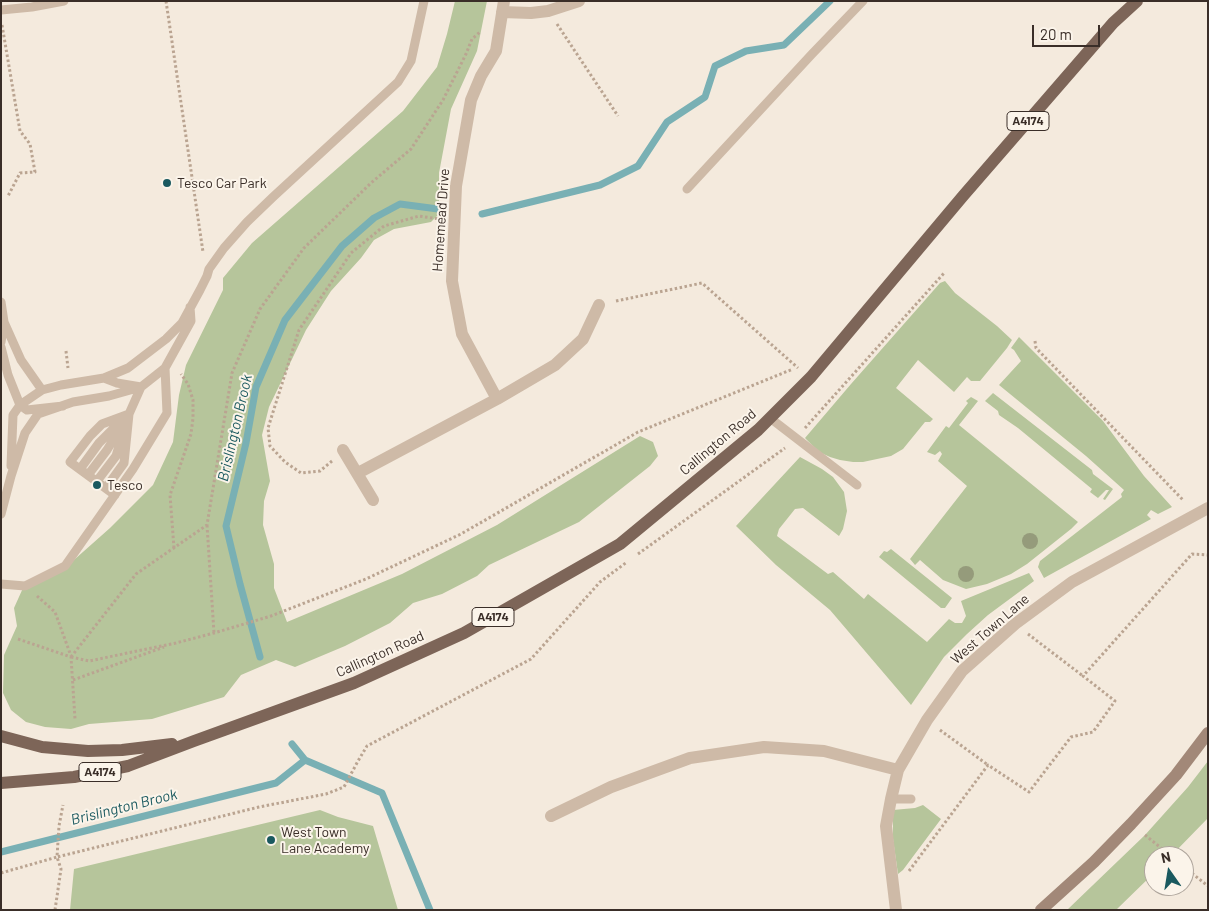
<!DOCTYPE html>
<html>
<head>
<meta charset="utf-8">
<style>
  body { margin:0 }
  #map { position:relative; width:1209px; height:911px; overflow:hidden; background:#f4eadd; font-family:Barlow,sans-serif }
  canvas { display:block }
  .frame { position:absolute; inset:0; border:2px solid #3a2e28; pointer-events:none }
  .north { position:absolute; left:1144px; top:846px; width:50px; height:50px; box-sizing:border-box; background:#fbf4ea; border:1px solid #aea59c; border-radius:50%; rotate:347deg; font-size:14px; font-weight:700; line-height:20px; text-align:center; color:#3a2e28 }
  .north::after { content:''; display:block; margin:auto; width:18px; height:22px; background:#1a595f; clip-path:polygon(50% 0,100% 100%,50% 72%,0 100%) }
  .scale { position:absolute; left:1032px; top:25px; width:68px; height:22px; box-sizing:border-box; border:2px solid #3a2e28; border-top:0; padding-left:6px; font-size:15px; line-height:18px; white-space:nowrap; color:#3a2e28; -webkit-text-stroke:4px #fbf4ea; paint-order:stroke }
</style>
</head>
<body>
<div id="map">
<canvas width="1209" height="911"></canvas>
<div class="frame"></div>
<div class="north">N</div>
<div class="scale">20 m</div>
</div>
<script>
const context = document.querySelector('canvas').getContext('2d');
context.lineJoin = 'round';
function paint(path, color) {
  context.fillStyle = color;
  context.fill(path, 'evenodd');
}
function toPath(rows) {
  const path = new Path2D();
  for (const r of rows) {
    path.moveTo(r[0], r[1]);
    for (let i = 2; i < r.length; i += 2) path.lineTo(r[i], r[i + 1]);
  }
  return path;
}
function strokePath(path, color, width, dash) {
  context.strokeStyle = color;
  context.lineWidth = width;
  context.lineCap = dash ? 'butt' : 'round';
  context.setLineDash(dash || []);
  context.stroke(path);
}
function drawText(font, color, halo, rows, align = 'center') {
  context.font = font + ' Barlow,sans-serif';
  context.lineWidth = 4;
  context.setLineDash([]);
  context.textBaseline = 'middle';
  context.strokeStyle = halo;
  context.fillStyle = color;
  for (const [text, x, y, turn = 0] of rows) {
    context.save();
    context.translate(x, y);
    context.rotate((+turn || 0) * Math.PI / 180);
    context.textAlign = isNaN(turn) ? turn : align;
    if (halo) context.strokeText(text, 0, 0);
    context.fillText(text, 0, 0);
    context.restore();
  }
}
const green = toPath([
  [455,1,487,1,477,51,451,109,439,173,439,214,431,222,394,229,374,240,361,258,331,291,306,330,269,407,262,435,270,481,264,501,263,525,274,564,274,588,287,622,402,574,497,525,640,436,653,442,658,456,650,466,579,522,489,565,477,576,442,594,413,603,390,623,345,646,295,667,276,660,241,675,224,697,152,719,89,724,71,729,45,727,26,722,11,710,3,693,4,655,17,626,14,608,23,588,66,567,110,528,153,485,173,442,179,395,186,365,223,290,223,278,252,243,403,111,437,67,447,34],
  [945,281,955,293,997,326,1012,340,1007,348,980,381,971,381,967,377,954,392,918,360,896,388,933,419,930,422,925,422,903,449,891,456,863,462,853,462,840,460,830,457,819,452,805,438,851,384,940,283],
  [1019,337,1103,421,1144,476,1172,507,1158,514,1151,510,1147,515,1151,519,1044,578,1038,567,1040,561,1122,497,1121,494,1124,490,1086,456,999,385,1021,361,1014,350,1011,348],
  [993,393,1092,470,1093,474,1113,489,1105,500,1103,499,1109,490,1106,490,1098,498,1090,492,1092,489,1018,428,999,415,998,411,985,401],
  [971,397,978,401,959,425,1078,522,1071,529,1027,564,1011,574,987,584,966,589,943,580,920,560,915,565,910,559,967,486,938,461,942,454,940,451,935,455,927,452,946,426,949,428,968,403,966,401],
  [800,457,822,469,833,477,844,492,847,511,843,529,839,536,803,508,795,509,779,529,777,536,828,574,833,572,864,599,868,594,927,642,949,619,955,623,962,623,966,616,961,601,1029,573,1034,581,988,615,967,634,944,657,911,705,830,610,776,565,736,526],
  [891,549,952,598,945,608,941,608,879,557,884,551,887,552],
  [1208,761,1208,818,1171,856,1154,856,1154,873,1116,910,1067,910,1145,835,1188,787],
  [923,805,941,819,903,870,898,874,893,839,893,810,915,808],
  [320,810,338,817,373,826,398,910,70,910,74,869]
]);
const stream = toPath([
  [482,214,600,185,638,166,667,122,705,97,715,66,746,51,784,45,830,1],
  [260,657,240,584,226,526,246,443,256,387,285,320,342,246,374,218,400,204,438,209],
  [292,744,305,760,382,793,430,910],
  [1,852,276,783,305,760]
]);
const path = toPath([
  [166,1,203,252],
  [557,24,618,116],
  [2,25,20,131,30,144,35,172,20,173,8,196],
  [616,301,702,283,798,368],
  [1035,341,1036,348,1184,501],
  [66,351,68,368],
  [805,428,945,272],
  [332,461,320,471,301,473,285,462,270,446,268,428,299,330,351,253,384,226,419,216,439,219],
  [207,525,214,633],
  [174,548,170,495,191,434,193,418,193,400,188,384,181,374],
  [638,554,785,448],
  [37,596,55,612,71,656],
  [1028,634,1083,676],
  [18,639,71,657,75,719],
  [71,657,136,574,207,525,232,373,260,309,304,248,371,183,411,149,443,100,466,54,472,39,481,31],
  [71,657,89,661,176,643,214,633,271,616,366,579,461,534,638,432,793,369],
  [73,680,164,647],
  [940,730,988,765],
  [1145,835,1171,856],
  [1184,867,1208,886],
  [909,871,988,765,1029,792,1071,737,1093,732,1115,701,1083,676,1192,554,1208,555],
  [1,873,57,857,59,826,63,805],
  [55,910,61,869,57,857,259,807,326,794,344,787,358,761,367,746,531,659,600,582,627,562]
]);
const lane = toPath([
  [1,10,32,7,64,1],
  [687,189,812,54,863,1],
  [1,302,4,322,1,342],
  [4,322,21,360,42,390],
  [1,347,8,375,20,405,13,415,11,466],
  [104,378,117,383,141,387,129,414,102,424,90,436,70,462,115,495],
  [63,406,27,410,20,405,42,390,61,385,104,378,128,368,166,339,182,323,200,290,207,276,209,269,224,248,247,222,273,197,398,82,411,61,424,1],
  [770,418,857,485],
  [80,469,99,443,125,417],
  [88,475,107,450,121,427],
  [97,481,116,456,123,433],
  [106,488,124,463,129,414],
  [1,514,11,476,25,433,38,414,73,402,109,396,141,387,165,368,191,321,190,307],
  [1,584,25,586,65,566,133,469,167,413,165,368],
  [891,799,911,799]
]);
const street = toPath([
  [502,12,531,13,548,11,579,1],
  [497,399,462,334,452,281,456,186,471,100,481,76,496,51,504,1],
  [343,450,373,500],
  [358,473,497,399,555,365,583,339,599,305],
  [551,816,611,787,690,758,764,747,824,751,898,770],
  [896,910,886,826,891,799,898,770,927,720,962,671,1015,624,1072,582,1208,508]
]);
const secondary = toPath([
  [1041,910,1094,862,1131,824,1176,775,1208,733]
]);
const primary = toPath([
  [1,736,42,747,88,751,122,750,172,744],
  [1,783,74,777,128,766,194,741,354,683,464,633,620,544,758,430,811,377,963,196,1113,23,1137,1]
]);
const trees = [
  [1030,541],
  [966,574]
];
const markers = [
  [167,183,5,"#1a595f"],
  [97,485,5,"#1a595f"],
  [271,840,5,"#1a595f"]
];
const shields = [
  [1028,121,42],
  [493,617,42],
  [100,772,42]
];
const shieldNames = [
  ["A4174",1028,121],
  ["A4174",493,617],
  ["A4174",100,772]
];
const poiNames = [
  ["Tesco Car Park",177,183],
  ["Tesco",107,485],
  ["West Town",281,832],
  ["Lane Academy",281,848]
];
const streetNames = [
  ["Homemead Drive",441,220,-86],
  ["Callington Road",718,442,-40],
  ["West Town Lane",990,629,-41],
  ["Callington Road",380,654,-24]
];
const waterNames = [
  ["Brislington Brook",235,428,-77],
  ["Brislington Brook",124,807,-14]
];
paint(green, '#b6c59b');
strokePath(stream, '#79b0b4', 7);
strokePath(path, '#baa491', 3, [2.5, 2.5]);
strokePath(lane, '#cebaa7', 9);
strokePath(street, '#cebaa7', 12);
strokePath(secondary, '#a28878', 12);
strokePath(primary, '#7d6558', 12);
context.fillStyle = '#959b7b';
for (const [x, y] of trees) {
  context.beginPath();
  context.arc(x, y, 8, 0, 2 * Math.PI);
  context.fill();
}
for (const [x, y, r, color] of markers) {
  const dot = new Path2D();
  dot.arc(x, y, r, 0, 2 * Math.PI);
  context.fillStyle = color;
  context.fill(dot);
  strokePath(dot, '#fbf4ea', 2);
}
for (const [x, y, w] of shields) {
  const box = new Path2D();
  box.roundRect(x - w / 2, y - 9.5, w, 19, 4);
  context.fillStyle = '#fbf4ea';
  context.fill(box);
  strokePath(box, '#3a2e28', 1);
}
drawText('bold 12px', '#3a2e28', null, shieldNames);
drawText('14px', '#3a2e28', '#fbf4ea', poiNames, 'left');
drawText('14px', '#3a2e28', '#fbf4ea', streetNames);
drawText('italic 15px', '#1a595f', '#fbf4ea', waterNames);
</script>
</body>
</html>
